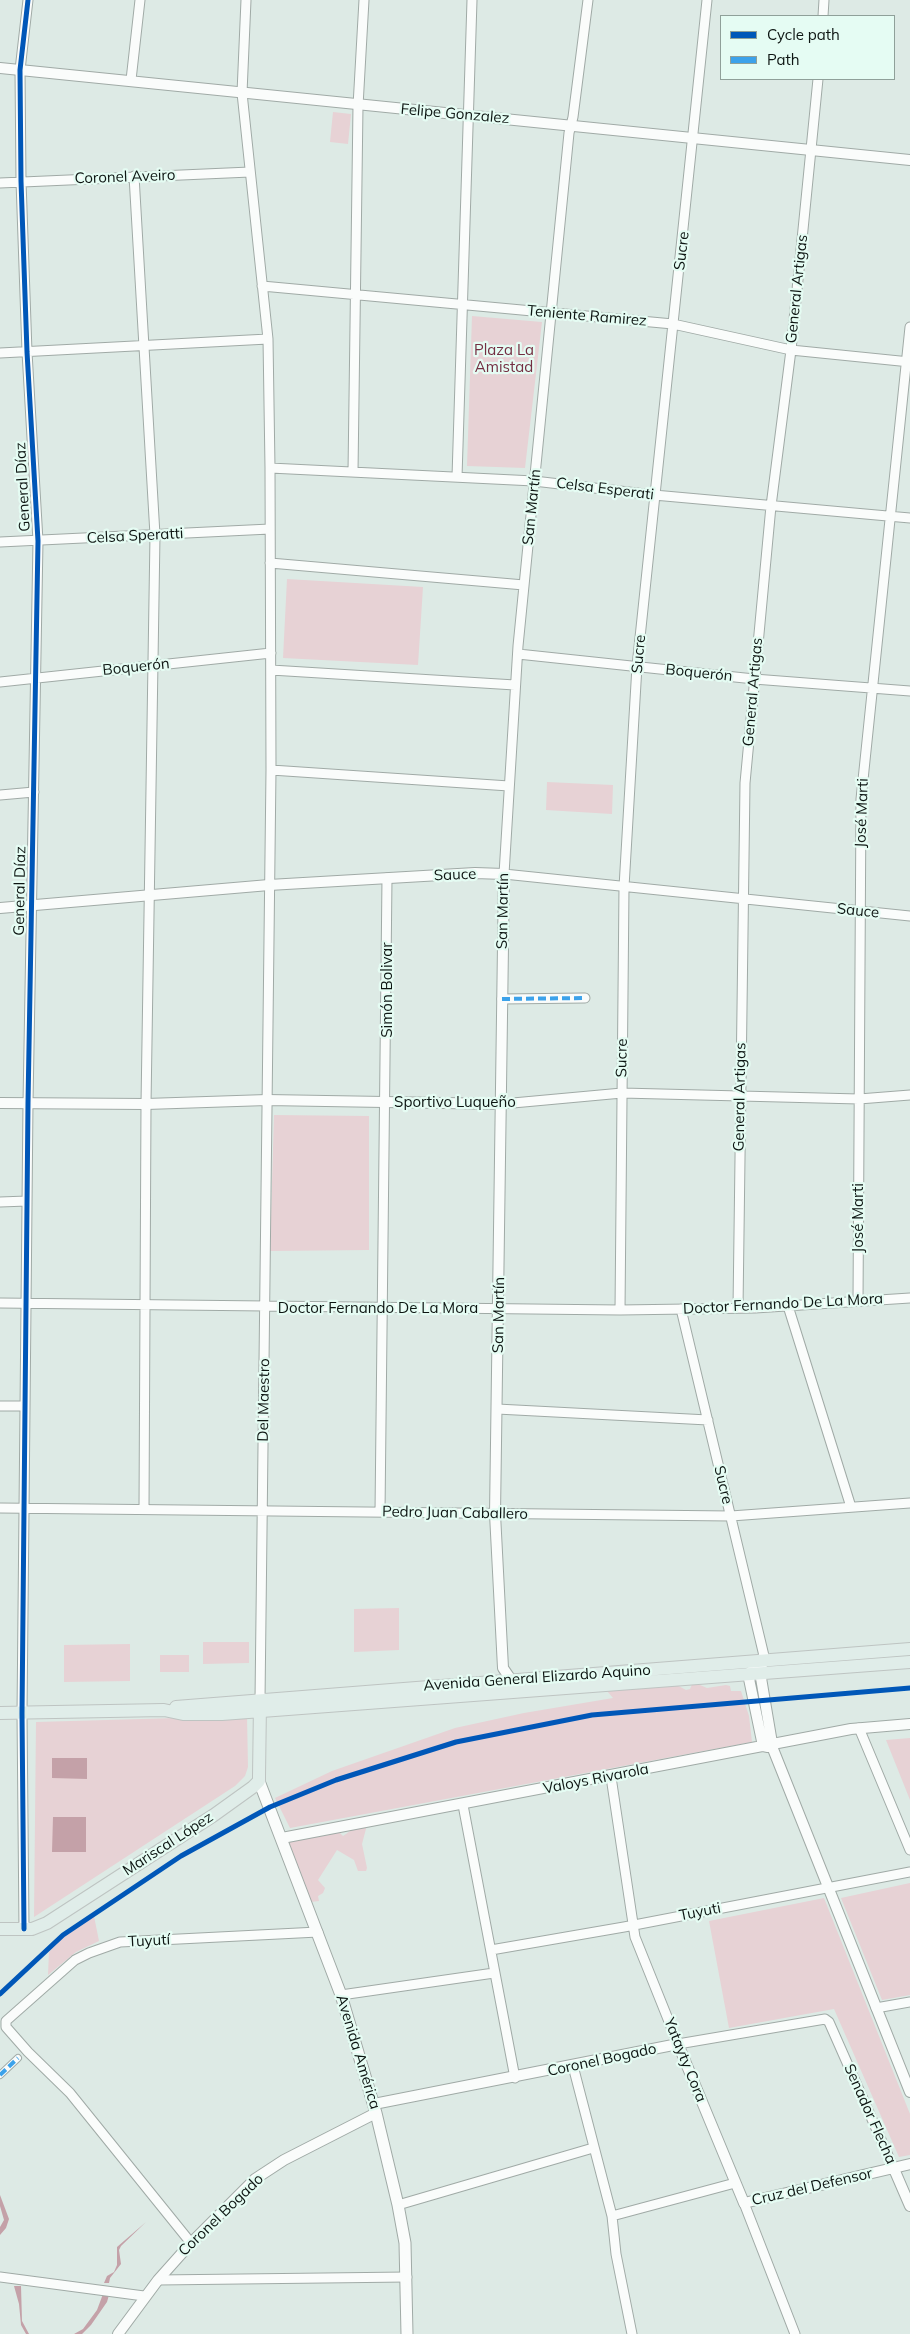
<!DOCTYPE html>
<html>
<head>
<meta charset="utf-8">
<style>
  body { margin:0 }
  #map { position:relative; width:910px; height:2334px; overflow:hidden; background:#ddeae5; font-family:Mulish,sans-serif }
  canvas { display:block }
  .legend { position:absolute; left:720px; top:15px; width:175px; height:65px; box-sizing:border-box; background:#e5fcf3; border:1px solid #8fa099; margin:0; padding:6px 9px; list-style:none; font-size:15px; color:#0d1512 }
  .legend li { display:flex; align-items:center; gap:10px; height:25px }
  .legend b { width:25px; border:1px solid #8fa099 }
</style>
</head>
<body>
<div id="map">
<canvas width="910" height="2334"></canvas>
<ul class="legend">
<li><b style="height:6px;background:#0057b8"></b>Cycle path</li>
<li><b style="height:6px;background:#3ca2ea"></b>Path</li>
</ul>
</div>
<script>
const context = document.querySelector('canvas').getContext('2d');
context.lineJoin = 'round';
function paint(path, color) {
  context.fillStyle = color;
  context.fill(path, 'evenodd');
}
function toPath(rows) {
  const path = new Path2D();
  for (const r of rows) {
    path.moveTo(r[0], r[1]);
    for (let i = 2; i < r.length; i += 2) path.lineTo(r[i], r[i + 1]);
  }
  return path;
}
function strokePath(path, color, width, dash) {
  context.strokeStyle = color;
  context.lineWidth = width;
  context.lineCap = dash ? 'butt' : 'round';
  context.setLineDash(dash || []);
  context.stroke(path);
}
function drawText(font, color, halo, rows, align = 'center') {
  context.font = font + ' Mulish,sans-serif';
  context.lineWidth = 4.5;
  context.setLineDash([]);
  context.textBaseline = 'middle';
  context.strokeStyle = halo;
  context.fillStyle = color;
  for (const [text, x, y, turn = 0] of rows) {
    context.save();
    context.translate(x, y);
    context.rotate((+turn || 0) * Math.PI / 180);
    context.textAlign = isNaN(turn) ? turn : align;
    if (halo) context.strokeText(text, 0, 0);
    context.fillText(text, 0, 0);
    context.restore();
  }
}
const green = toPath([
  [333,112,351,114,348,144,330,142],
  [472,316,542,322,525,468,467,466],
  [287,579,423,587,418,665,283,658],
  [547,782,613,785,612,814,546,810],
  [274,1115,369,1116,369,1250,270,1251],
  [399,1608,399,1650,354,1652,354,1609],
  [203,1642,249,1642,249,1663,203,1664],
  [130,1644,130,1681,64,1682,64,1645],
  [160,1655,189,1655,189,1672,160,1672],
  [693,1682,707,1688,726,1685,730,1686,731,1691,741,1691,749,1716,752,1742,290,1828,275,1798,332,1771,455,1728,524,1713,613,1698,607,1691,609,1688,655,1688,673,1683,686,1690,690,1689],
  [247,1716,248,1767,245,1776,235,1786,34,1917,36,1722],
  [910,1738,910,1800,886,1740],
  [367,1825,362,1844,367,1868,366,1871,358,1871,354,1860,337,1850,318,1880,325,1888,323,1893,318,1896,319,1901,311,1902,287,1845,290,1841,341,1829,340,1833,343,1836,356,1827],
  [910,1883,910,1995,882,2000,841,1898],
  [824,1898,910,2114,910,2155,899,2157,834,2009,729,2028,709,1921],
  [94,1916,99,1941,76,1952,48,1975,49,1952,65,1935]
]);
const water = toPath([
  [52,1758,87,1758,87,1779,52,1778],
  [53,1817,86,1817,86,1852,52,1852],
  [0,2195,9,2219,6,2228,0,2235,0,2227,4,2220,0,2206],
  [146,2222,121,2246,119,2250,121,2264,110,2278,109,2283,104,2283,107,2276,114,2272,117,2265,117,2247],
  [14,2286,21,2286,22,2321,29,2334,26,2334,21,2325,19,2304],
  [103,2294,109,2295,107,2302,91,2325,82,2334,74,2334,83,2329,97,2310]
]);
const pedestrian = toPath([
  [0,2075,18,2058]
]);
const minor = toPath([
  [246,0,242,93,268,339,270,468,271,770,260,1700],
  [588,0,573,117,569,133,518,646,504,874,910,916],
  [823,16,824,0],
  [131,80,140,0],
  [134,176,155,535,146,1104,144,1509],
  [0,183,250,172],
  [262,286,673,324,791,350,910,362],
  [0,353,268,339],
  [270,468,534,481,654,495,910,518],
  [353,472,358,106,364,0],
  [457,477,472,0],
  [0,542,270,529],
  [270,563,524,585],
  [518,654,754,679,910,691],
  [271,670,515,685],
  [0,682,271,653],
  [271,770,509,786],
  [0,795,34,792],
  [502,999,585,998],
  [502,1104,622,1093,859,1099,910,1095],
  [0,1202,27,1201],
  [858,1301,861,799,910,327],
  [0,1303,620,1310,755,1308,910,1298],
  [788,1306,851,1507],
  [738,1308,745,783,771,506,791,350,818,79],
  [681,1309,765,1660],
  [620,1310,624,887,637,666,707,0],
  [0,1406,25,1406],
  [497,1409,708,1420],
  [0,1508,731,1516,910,1503],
  [380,1512,387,878],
  [859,1728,910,1850],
  [611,1777,635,1937,678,2044,825,2019,829,2022,894,2169],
  [463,1805,515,2078],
  [24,1929,22,1713,28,1103,38,541,27,352,21,181,20,70,28,0],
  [491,1950,624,1927,910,1872],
  [341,1995,494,1973],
  [876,2008,910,2002],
  [573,2066,612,2216,616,2254,632,2334],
  [744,2203,795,2334],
  [398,2205,593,2148],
  [612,2216,735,2183],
  [191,2243,70,2093,28,2052,6,2027,6,2021,75,1960,89,1953,120,1942,318,1932],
  [0,2277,144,2296],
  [158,2280,407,2277]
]);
const tertiary = toPath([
  [0,68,910,160],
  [0,908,269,885,475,873,504,874,495,1514,503,1668,514,1684],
  [0,1103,146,1104,267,1100,502,1104],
  [762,1668,760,1672,773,1749,910,2092],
  [753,1670,748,1674,763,1746,768,1747],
  [282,1838,851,1729,910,1724],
  [374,2104,678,2044,744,2203,910,2164],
  [894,2169,910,2206],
  [118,2334,158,2280,191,2243,255,2179,284,2160,376,2113]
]);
const secondary = toPath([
  [259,1781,341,1995,376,2113,398,2205,405,2243,407,2334]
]);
const primary = toPath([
  [176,1707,910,1649],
  [0,1713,164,1710,183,1714,222,1714,910,1662],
  [0,1929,32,1929,47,1923,214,1815,253,1787,259,1781,259,1776,260,1704]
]);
const quiet = toPath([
  [502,999,585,998],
  [0,2075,18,2058]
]);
const cycleway = toPath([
  [24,1929,22,1713,28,1103,38,541,27,352,21,181,20,70,28,0],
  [0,1994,63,1935,181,1856,270,1807,336,1780,456,1742,592,1715,910,1688]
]);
const streetNames = [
  ["Felipe Gonzalez",455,114,5],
  ["Coronel Aveiro",125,177,-2],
  ["Sucre",682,251,-83],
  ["General Artigas",797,289,-84],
  ["Teniente Ramirez",587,316,5],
  ["General Díaz",23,487,-93],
  ["Celsa Esperati",605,489,7],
  ["San Martín",532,507,-84],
  ["Celsa Speratti",135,536,-3],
  ["Sucre",639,654,-85],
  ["Boquerón",136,667,-6],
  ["Boquerón",699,673,6],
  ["General Artigas",753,692,-85],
  ["José Marti",862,813,-88],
  ["Sauce",455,875,-2],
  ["General Díaz",20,891,-89],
  ["San Martín",503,911,-89],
  ["Sauce",858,911,6],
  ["Simón Bolivar",387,990,-90],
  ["Sucre",622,1058,-89],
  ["General Artigas",740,1097,-89],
  ["Sportivo Luqueño",455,1102],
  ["José Marti",858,1218,-90],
  ["Doctor Fernando De La Mora",783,1304,-3],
  ["Doctor Fernando De La Mora",378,1308],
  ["San Martín",499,1315,-89],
  ["Del Maestro",264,1400,-89],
  ["Sucre",723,1485,77],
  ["Pedro Juan Caballero",455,1513,1],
  ["Avenida General Elizardo Aquino",537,1678,-4],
  ["Valoys Rivarola",596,1779,-11],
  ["Mariscal López",168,1844,-33],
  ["Tuyuti",700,1912,-11],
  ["Tuyutí",149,1941,-3],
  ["Avenida América",358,2052,73],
  ["Coronel Bogado",602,2060,-12],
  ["Yatayty Cora",685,2060,68],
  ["Senador Flecha",870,2114,66],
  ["Cruz del Defensor",812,2187,-13],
  ["Coronel Bogado",221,2215,-44]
];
const parkNames = [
  ["Plaza La",504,350],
  ["Amistad",504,367]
];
paint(green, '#e7d2d5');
paint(water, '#c4a1a8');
strokePath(pedestrian, '#a0aaa6', 8);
strokePath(minor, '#a0aaa6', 11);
strokePath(tertiary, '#a0aaa6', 12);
strokePath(secondary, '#a0aaa6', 13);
strokePath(primary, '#bec4c2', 14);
strokePath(pedestrian, '#fafcfb', 6);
strokePath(minor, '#fafcfb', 9);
strokePath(tertiary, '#fafcfb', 10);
strokePath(secondary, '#fafcfb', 11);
strokePath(primary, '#e0ede9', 12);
strokePath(quiet, '#3ca2ea', 4, [8, 4]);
strokePath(cycleway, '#0057b8', 5);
drawText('15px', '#0d1512', '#e5fcf3', streetNames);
drawText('15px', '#742e42', '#e5fcf3', parkNames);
</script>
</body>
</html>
